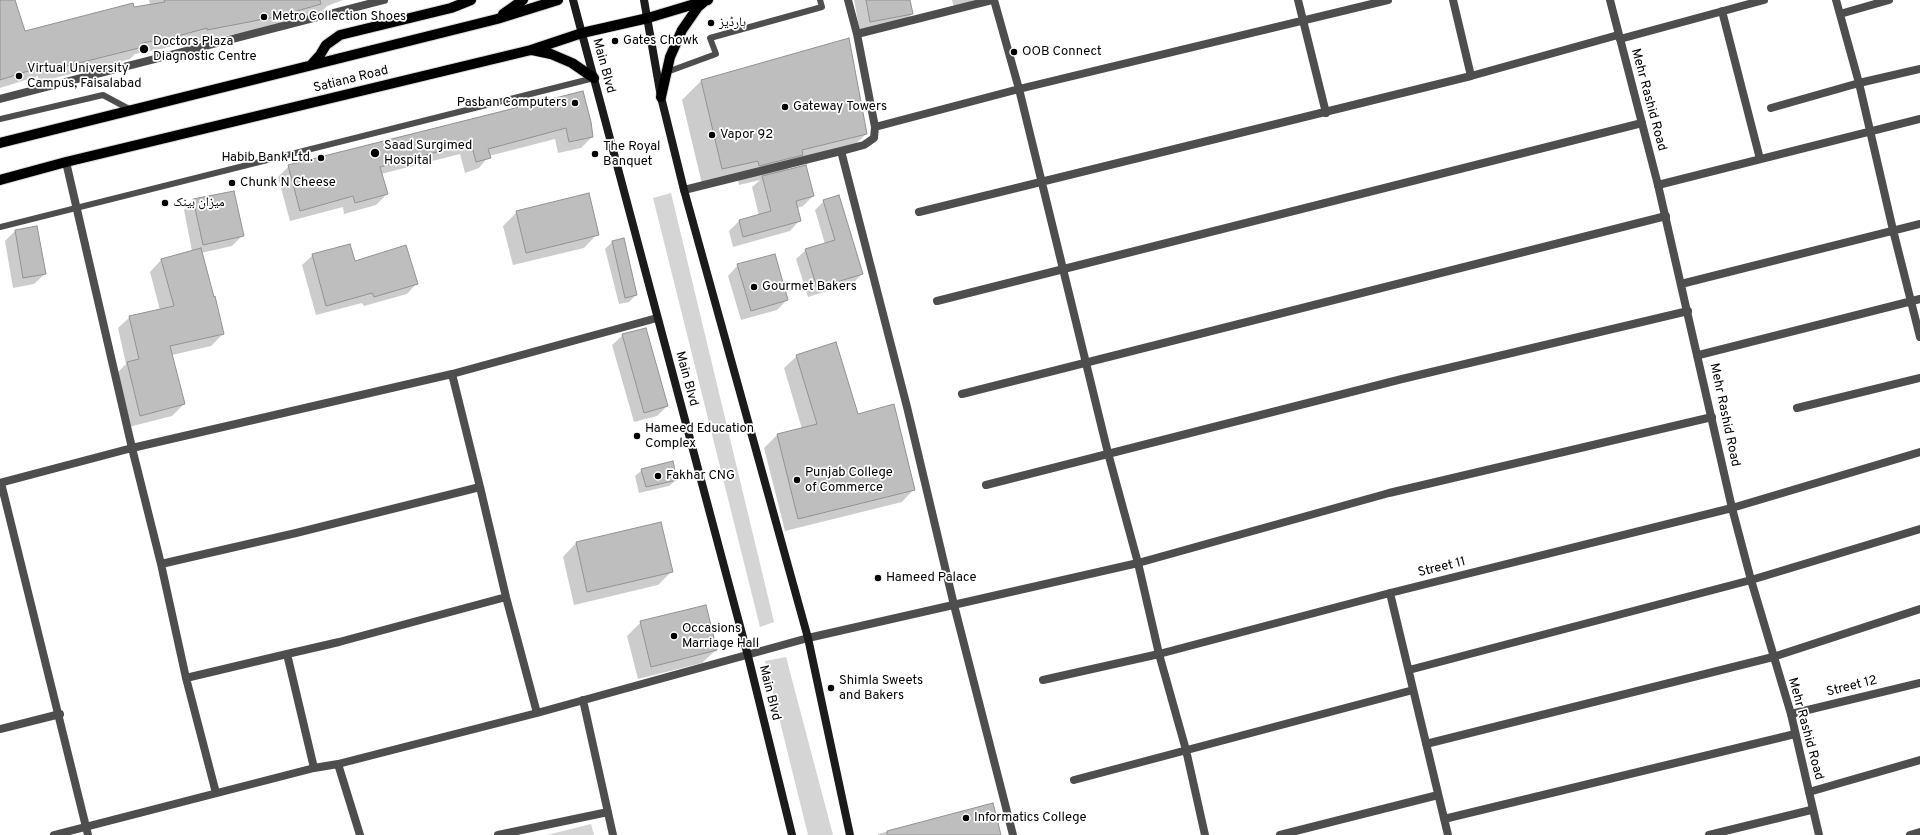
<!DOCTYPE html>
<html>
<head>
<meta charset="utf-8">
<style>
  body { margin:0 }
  canvas { display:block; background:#fff }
</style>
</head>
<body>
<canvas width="1920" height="835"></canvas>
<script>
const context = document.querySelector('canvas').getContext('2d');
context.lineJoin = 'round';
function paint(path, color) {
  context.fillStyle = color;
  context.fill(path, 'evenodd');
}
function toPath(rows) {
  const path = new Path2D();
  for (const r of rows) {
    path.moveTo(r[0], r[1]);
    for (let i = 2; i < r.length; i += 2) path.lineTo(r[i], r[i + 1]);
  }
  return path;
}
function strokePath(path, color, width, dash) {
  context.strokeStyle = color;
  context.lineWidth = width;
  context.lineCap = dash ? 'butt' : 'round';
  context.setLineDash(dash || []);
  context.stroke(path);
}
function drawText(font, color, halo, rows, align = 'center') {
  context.font = font + ' Overpass,"Noto Naskh Arabic",sans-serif';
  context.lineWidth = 3.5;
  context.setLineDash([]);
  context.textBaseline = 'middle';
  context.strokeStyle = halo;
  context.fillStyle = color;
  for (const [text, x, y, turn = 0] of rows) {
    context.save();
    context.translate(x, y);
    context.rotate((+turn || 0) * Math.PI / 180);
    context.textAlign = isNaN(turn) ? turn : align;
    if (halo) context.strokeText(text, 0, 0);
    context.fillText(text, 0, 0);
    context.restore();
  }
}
const green = toPath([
  [671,193,774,622,760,627,653,198],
  [786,657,833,835,808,835,765,661],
  [591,824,594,835,547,835]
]);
const shadow = toPath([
  [0,0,14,0,25,32,150,5,149,0,343,0,327,6,321,12,266,28,195,42,194,40,161,49,135,54,130,59,39,82,38,76,0,88],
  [854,0,909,0,912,14,902,24,860,32],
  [952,0,976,0,954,8],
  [701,81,866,134,846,153,790,167,785,172,813,196,803,206,797,208,800,220,790,231,733,247,729,231,739,221,759,216,752,187,760,180,739,185,738,180,703,188,682,100],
  [582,92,592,137,581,148,558,153,555,139,489,156,479,168,465,173,460,154,381,174,387,194,376,205,344,214,343,207,290,221,278,177,289,166],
  [194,200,242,236,232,246,201,253,223,334,211,346,172,355,184,404,172,416,129,427,116,374,126,364,118,328,130,317,160,310,150,272,161,260,192,251,184,210],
  [824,201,862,274,853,283,808,297,796,259,806,250,825,244,815,210],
  [517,212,597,234,584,248,513,265,503,226],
  [15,231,45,274,34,284,13,288,5,241],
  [623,240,636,295,629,302,619,304,605,249,612,242],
  [313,255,354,262,417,283,407,294,364,306,362,303,316,315,302,265],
  [738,265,787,300,777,310,741,320,728,276],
  [623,335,667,406,657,416,634,422,612,345],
  [797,356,857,415,914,489,902,502,785,531,764,448,777,435,802,429,784,368],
  [642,470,676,480,669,486,639,493,635,476],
  [576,543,672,571,658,585,574,605,563,557],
  [641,622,716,650,702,663,638,679,627,636],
  [993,804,1000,835,878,835,878,834]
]);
const building = toPath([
  [0,0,15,0,25,31,133,3,134,7,165,2,164,0,320,0,321,4,280,16,207,30,207,28,174,37,142,43,143,47,51,70,50,64,0,80,0,0],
  [866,0,910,0,913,14,870,22,866,0],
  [849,38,867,134,802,150,803,155,759,166,758,161,722,169,701,80,849,38],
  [583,91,591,122,593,137,569,142,566,128,488,149,491,158,476,162,471,143,380,167,388,194,355,203,353,196,300,211,288,165,583,91],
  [806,165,814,196,796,201,801,221,743,237,739,220,771,211,762,176,806,165],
  [234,191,244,236,203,245,193,199,234,191],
  [589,193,599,235,526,253,516,211,589,193],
  [839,195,863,274,817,288,805,249,835,240,823,200,839,195],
  [37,226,46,274,23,278,15,230,37,226],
  [624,238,637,295,625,298,612,241,624,238],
  [350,244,355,261,406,245,418,284,374,297,372,293,326,306,312,254,350,244],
  [201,248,214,297,215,296,224,334,170,346,185,404,140,416,127,362,139,359,129,316,174,306,161,259,201,248],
  [775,254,788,300,751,311,737,264,775,254],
  [646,328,668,406,644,413,622,334,646,328],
  [836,342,858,414,894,404,915,490,798,519,777,434,817,424,796,355,836,342],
  [673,461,677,480,646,487,641,469,673,461],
  [661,522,673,572,587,592,576,542,661,522],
  [706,605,717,650,651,667,640,621,706,605],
  [993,803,1001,835,887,835,887,831,993,803]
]);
const service = toPath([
  [667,72,716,54,710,38,822,7,820,0],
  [0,119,103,95,131,110],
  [0,227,594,78]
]);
const minor = toPath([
  [994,0,1019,89,1108,453,1138,563,1159,654,1186,750,1205,835],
  [1298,0,1326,113],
  [1453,0,1471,76],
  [1836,0,1859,83,1893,230,1920,337],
  [1722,11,1760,159],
  [1840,14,1889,0],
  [857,34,992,0],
  [1620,39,1764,0],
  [0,99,384,0],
  [1771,108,1859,83,1920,69],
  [875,127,1019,89,1388,0],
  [841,151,907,407,954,605,1013,835],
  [66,162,132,448,161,564,186,678,216,793],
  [1658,185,1920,119],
  [684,190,841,151,864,145,874,138,875,127,857,34,848,0],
  [919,212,1471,76,1618,35],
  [1681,284,1920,224],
  [937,301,1642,123],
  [1699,355,1920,299],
  [452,374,480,487],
  [962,394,1666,216],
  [1797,408,1920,378],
  [0,483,132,448,452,374,657,318],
  [1,483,88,835],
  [986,485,1402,379,1688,311],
  [161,564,296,533,480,487,506,597,537,713,338,764,314,768,287,654,339,642,506,597],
  [1390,593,1448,835],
  [1409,670,1751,580,1920,529],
  [186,678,287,654],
  [1043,680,1159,654,1390,593,1732,508,1920,452],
  [583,700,613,835],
  [537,713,808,638,1138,563,1389,493,1712,417],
  [1791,714,1920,683],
  [0,729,60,714],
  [1426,744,1773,657,1920,609],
  [338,764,360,835],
  [1074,780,1413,690],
  [1809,792,1920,760],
  [1444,819,1795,734],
  [54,835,314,768],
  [498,835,608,812],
  [1280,835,1438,795],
  [1709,835,1811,810],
  [1910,835,1920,832]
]);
const tertiary = toPath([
  [1610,0,1658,185,1732,508,1751,580,1791,714,1819,835]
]);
const secondary = toPath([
  [573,0,748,656,792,835],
  [644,0,661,97,684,190,808,638,850,835]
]);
const primary = toPath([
  [503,14,523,0],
  [532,50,551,54,572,63,594,78],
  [311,65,320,55,326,45,340,35,451,8,471,0],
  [661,97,670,57,682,30,698,7,705,1],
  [0,143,497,19,558,0],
  [0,180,66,162,531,50,582,33,648,18,708,0]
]);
const markers = [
  [264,17,4,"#000"],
  [711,23,4,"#000"],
  [615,41,4,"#000"],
  [144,49,5,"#000"],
  [1014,52,4,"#000"],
  [19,76,4,"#000"],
  [575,103,4,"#000"],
  [785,107,4,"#000"],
  [712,135,4,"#000"],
  [375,153,5,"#000"],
  [595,154,4,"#000"],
  [321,158,4,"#000"],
  [232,183,4,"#000"],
  [165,203,4,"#000"],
  [754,287,4,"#000"],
  [637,436,4,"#000"],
  [658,476,4,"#000"],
  [797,480,4,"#000"],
  [878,578,4,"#000"],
  [674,636,4,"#000"],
  [831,688,4,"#000"],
  [966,818,4,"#000"]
];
const poiNames = [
  ["Metro Collection Shoes",272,17],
  ["ہارڈیز",719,23],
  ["Gates Chowk",623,41],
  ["Doctors Plaza",153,42],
  ["Diagnostic Centre",153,57],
  ["OOB Connect",1022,52],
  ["Virtual University",27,69],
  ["Campus, Faisalabad",27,84],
  ["Pasban Computers",567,103,"right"],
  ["Gateway Towers",793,107],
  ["Vapor 92",720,135],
  ["Saad Surgimed",384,146],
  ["Hospital",384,161],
  ["The Royal",603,147],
  ["Banquet",603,162],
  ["Habib Bank Ltd.",313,158,"right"],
  ["Chunk N Cheese",240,183],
  ["میزان بینک",173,203],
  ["Gourmet Bakers",762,287],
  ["Hameed Education",645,429],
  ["Complex",645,444],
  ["Punjab College",805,473],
  ["of Commerce",805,488],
  ["Fakhar CNG",666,476],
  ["Hameed Palace",886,578],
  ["Occasions",682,629],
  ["Marriage Hall",682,644],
  ["Shimla Sweets",839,681],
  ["and Bakers",839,696],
  ["Informatics College",974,818]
];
const streetNames = [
  ["Main Blvd",603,66,75],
  ["Satiana Road",351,80,-14],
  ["Mehr Rashid Road",1648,100,75],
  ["Main Blvd",686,379,75],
  ["Mehr Rashid Road",1724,415,78],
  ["Street 11",1442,568,-14],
  ["Street 12",1852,687,-14],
  ["Main Blvd",769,693,76],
  ["Mehr Rashid Road",1805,729,75]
];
paint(green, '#d5d5d5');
paint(shadow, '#0003');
paint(building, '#bebebe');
strokePath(building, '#929292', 1);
strokePath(primary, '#dbdbdb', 12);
strokePath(service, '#4e4e4e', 6);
strokePath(minor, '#4e4e4e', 8);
strokePath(tertiary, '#4e4e4e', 8);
strokePath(secondary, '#1b1b1b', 8);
strokePath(primary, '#000', 10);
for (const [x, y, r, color] of markers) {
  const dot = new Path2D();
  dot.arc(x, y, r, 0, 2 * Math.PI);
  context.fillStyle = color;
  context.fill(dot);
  strokePath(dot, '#fff', 1.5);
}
drawText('13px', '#000', '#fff', poiNames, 'left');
drawText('13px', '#000', '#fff', streetNames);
</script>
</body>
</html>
